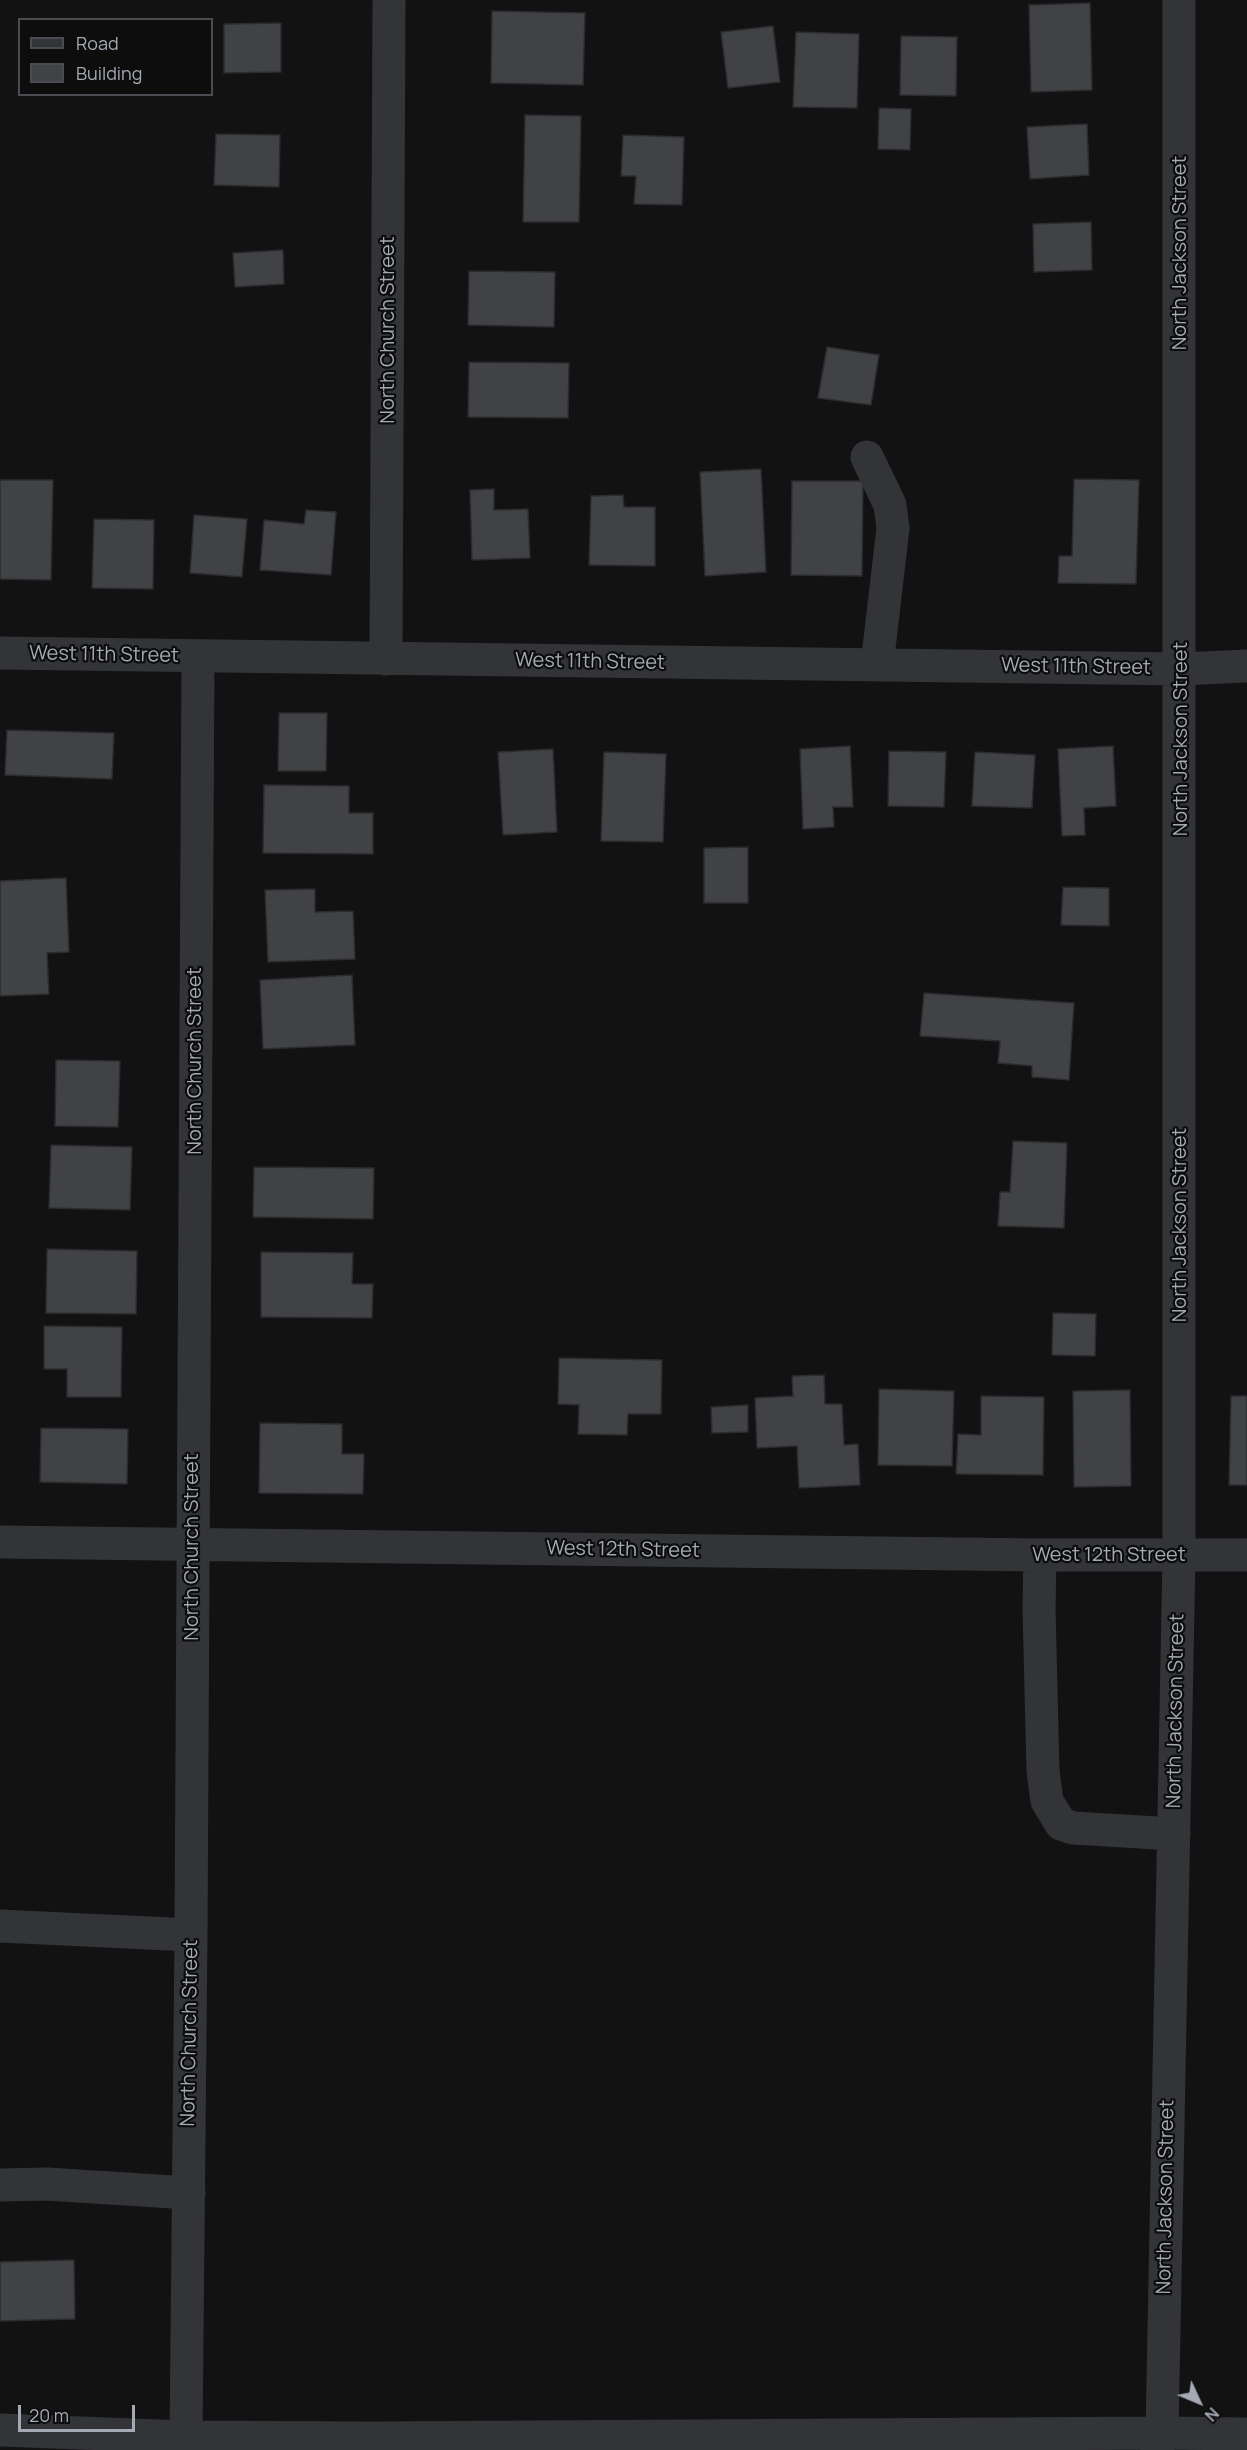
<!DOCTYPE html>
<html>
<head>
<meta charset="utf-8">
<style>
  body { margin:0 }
  #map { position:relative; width:1247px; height:2450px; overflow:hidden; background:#121213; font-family:Manrope,sans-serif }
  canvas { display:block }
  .legend { position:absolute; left:18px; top:18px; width:195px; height:78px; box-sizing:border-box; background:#0d0d0e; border:2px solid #494c50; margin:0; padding:8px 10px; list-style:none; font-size:18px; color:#a4aab3 }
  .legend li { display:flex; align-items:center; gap:12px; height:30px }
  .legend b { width:30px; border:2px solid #494c50 }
  .north { position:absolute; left:1169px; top:2372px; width:60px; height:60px; -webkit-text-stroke:4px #0d0d0e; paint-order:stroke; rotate:134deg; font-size:16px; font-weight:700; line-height:24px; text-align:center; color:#a4aab3 }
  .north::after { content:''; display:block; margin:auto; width:21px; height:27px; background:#a4aab3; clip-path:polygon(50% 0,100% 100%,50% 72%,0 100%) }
  .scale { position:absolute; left:18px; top:2405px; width:117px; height:27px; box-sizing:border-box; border:3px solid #a4aab3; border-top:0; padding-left:8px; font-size:18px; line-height:21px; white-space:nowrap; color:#a4aab3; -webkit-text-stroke:4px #0d0d0e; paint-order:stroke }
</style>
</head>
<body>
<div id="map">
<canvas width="1247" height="2450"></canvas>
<ul class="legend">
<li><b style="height:8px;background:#333438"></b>Road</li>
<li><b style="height:16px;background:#414246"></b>Building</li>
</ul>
<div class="north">N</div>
<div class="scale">20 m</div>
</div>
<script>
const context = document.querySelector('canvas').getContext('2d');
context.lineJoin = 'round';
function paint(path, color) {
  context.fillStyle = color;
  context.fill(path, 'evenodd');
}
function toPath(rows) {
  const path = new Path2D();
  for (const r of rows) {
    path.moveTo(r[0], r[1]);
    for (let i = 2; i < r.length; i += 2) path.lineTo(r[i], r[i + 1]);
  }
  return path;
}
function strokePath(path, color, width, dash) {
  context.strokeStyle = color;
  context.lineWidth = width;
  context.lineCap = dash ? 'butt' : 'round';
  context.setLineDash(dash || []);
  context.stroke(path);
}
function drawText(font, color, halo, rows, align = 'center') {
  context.font = font + ' Manrope,sans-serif';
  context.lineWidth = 4.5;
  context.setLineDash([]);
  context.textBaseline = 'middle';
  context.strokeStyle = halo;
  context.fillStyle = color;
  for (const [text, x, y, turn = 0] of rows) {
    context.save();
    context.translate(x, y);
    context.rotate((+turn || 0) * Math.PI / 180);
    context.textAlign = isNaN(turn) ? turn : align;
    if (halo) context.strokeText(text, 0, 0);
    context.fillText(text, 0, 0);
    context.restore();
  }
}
const building = toPath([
  [1090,3,1092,90,1031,92,1029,5,1090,3],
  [492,11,585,13,583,85,491,83,492,11],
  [281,23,281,72,224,73,224,24,281,23],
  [773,26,780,82,728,88,721,32,773,26],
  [796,32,859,34,857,108,793,107,796,32],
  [901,36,957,37,956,96,900,95,901,36],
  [879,108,911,109,910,150,878,149,879,108],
  [525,115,581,116,579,222,523,222,525,115],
  [1087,124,1089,175,1030,179,1027,127,1087,124],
  [216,134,280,135,279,187,214,185,216,134],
  [623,135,684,137,682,205,634,204,636,176,621,176,623,135],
  [1091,222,1092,270,1034,272,1033,224,1091,222],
  [283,250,284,284,235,287,233,253,283,250],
  [469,271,555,272,554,327,468,325,469,271],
  [827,347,879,355,871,405,818,398,827,347],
  [469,362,569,363,568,418,468,417,469,362],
  [761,469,766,572,705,576,700,472,761,469],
  [1074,479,1139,480,1136,584,1058,583,1059,556,1072,556,1074,479],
  [0,480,53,480,51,580,0,579,0,480],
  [792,481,863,481,862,576,791,575,792,481],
  [494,489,494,510,528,509,530,558,472,560,470,490,494,489],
  [623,495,624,507,655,507,655,566,589,565,591,496,623,495],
  [306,510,336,512,331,575,260,570,264,520,304,524,306,510],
  [194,515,247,519,242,577,190,573,194,515],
  [94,519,154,520,153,589,92,588,94,519],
  [279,713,327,713,326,771,278,771,279,713],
  [7,730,114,733,112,779,5,775,7,730],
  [850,746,853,807,833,807,834,827,803,829,800,749,850,746],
  [1113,746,1116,806,1084,808,1085,835,1062,836,1058,749,1113,746],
  [553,749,557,832,503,835,498,752,553,749],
  [889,751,946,752,944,807,888,806,889,751],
  [604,752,666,754,663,842,601,841,604,752],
  [975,752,1035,755,1032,808,972,806,975,752],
  [264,785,349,786,349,813,373,813,373,854,263,853,264,785],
  [748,847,748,903,704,903,704,848,748,847],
  [66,878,69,952,47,953,49,994,0,996,0,881,66,878],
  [1063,887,1109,888,1109,926,1061,925,1063,887],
  [315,889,315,912,353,911,355,959,268,962,265,890,315,889],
  [352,975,355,1045,263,1049,260,980,352,975],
  [924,993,1074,1003,1069,1080,1032,1077,1032,1066,998,1063,1000,1041,920,1036,924,993],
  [56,1060,120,1061,118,1127,55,1126,56,1060],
  [1013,1141,1067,1143,1064,1228,998,1226,1000,1192,1010,1192,1013,1141],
  [51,1145,132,1147,130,1210,49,1208,51,1145],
  [254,1167,374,1168,373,1219,253,1217,254,1167],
  [47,1249,137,1251,136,1314,46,1313,47,1249],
  [261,1252,353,1253,352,1284,373,1284,372,1318,261,1317,261,1252],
  [1053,1313,1096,1314,1095,1356,1052,1355,1053,1313],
  [44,1326,122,1327,121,1397,67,1397,67,1369,44,1369,44,1326],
  [559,1358,662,1360,661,1414,628,1414,627,1435,578,1434,579,1405,558,1404,559,1358],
  [824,1375,825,1404,842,1404,844,1445,858,1444,860,1485,799,1488,797,1446,757,1448,755,1398,793,1396,792,1376,824,1375],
  [879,1389,954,1391,952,1466,878,1465,879,1389],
  [1130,1390,1131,1486,1074,1487,1073,1391,1130,1390],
  [981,1396,1044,1397,1043,1475,956,1474,958,1434,981,1435,981,1396],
  [1231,1396,1247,1396,1247,1485,1229,1485,1231,1396],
  [748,1405,748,1432,712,1433,711,1407,748,1405],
  [260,1423,342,1424,342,1454,364,1454,363,1494,259,1493,260,1423],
  [41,1428,128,1429,127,1484,40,1482,41,1428],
  [74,2260,75,2319,0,2321,0,2262,74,2260]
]);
const minor = toPath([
  [867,457,890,505,893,528,877,665],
  [0,653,1181,669,1247,666],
  [386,659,389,0],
  [0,1542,1040,1555,1247,1555],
  [1040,1555,1039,1609,1043,1771,1047,1801,1061,1824,1073,1828,1174,1834],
  [0,1926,191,1935],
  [0,2185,47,2184,189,2193],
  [0,2430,186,2437,372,2438,1162,2433,1247,2434],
  [186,2437,191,1935,198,657],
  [1157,2450,1162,2433,1179,1556,1179,0]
]);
const streetNames = [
  ["North Jackson Street",1180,253,-90],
  ["North Church Street",388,330,-90],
  ["West 11th Street",104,655,1],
  ["West 11th Street",590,662,1],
  ["West 11th Street",1076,667,1],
  ["North Jackson Street",1181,739,-90],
  ["North Church Street",195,1061,-90],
  ["North Jackson Street",1180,1225,-90],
  ["North Church Street",192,1547,-90],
  ["West 12th Street",623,1550,1],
  ["West 12th Street",1109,1555],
  ["North Jackson Street",1176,1711,-89],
  ["North Church Street",190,2033,-89],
  ["North Jackson Street",1166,2197,-89]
];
paint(building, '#414246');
strokePath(building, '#2c2c2f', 1.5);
strokePath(minor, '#333438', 33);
drawText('20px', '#a4aab3', '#0d0d0e', streetNames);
</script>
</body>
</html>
